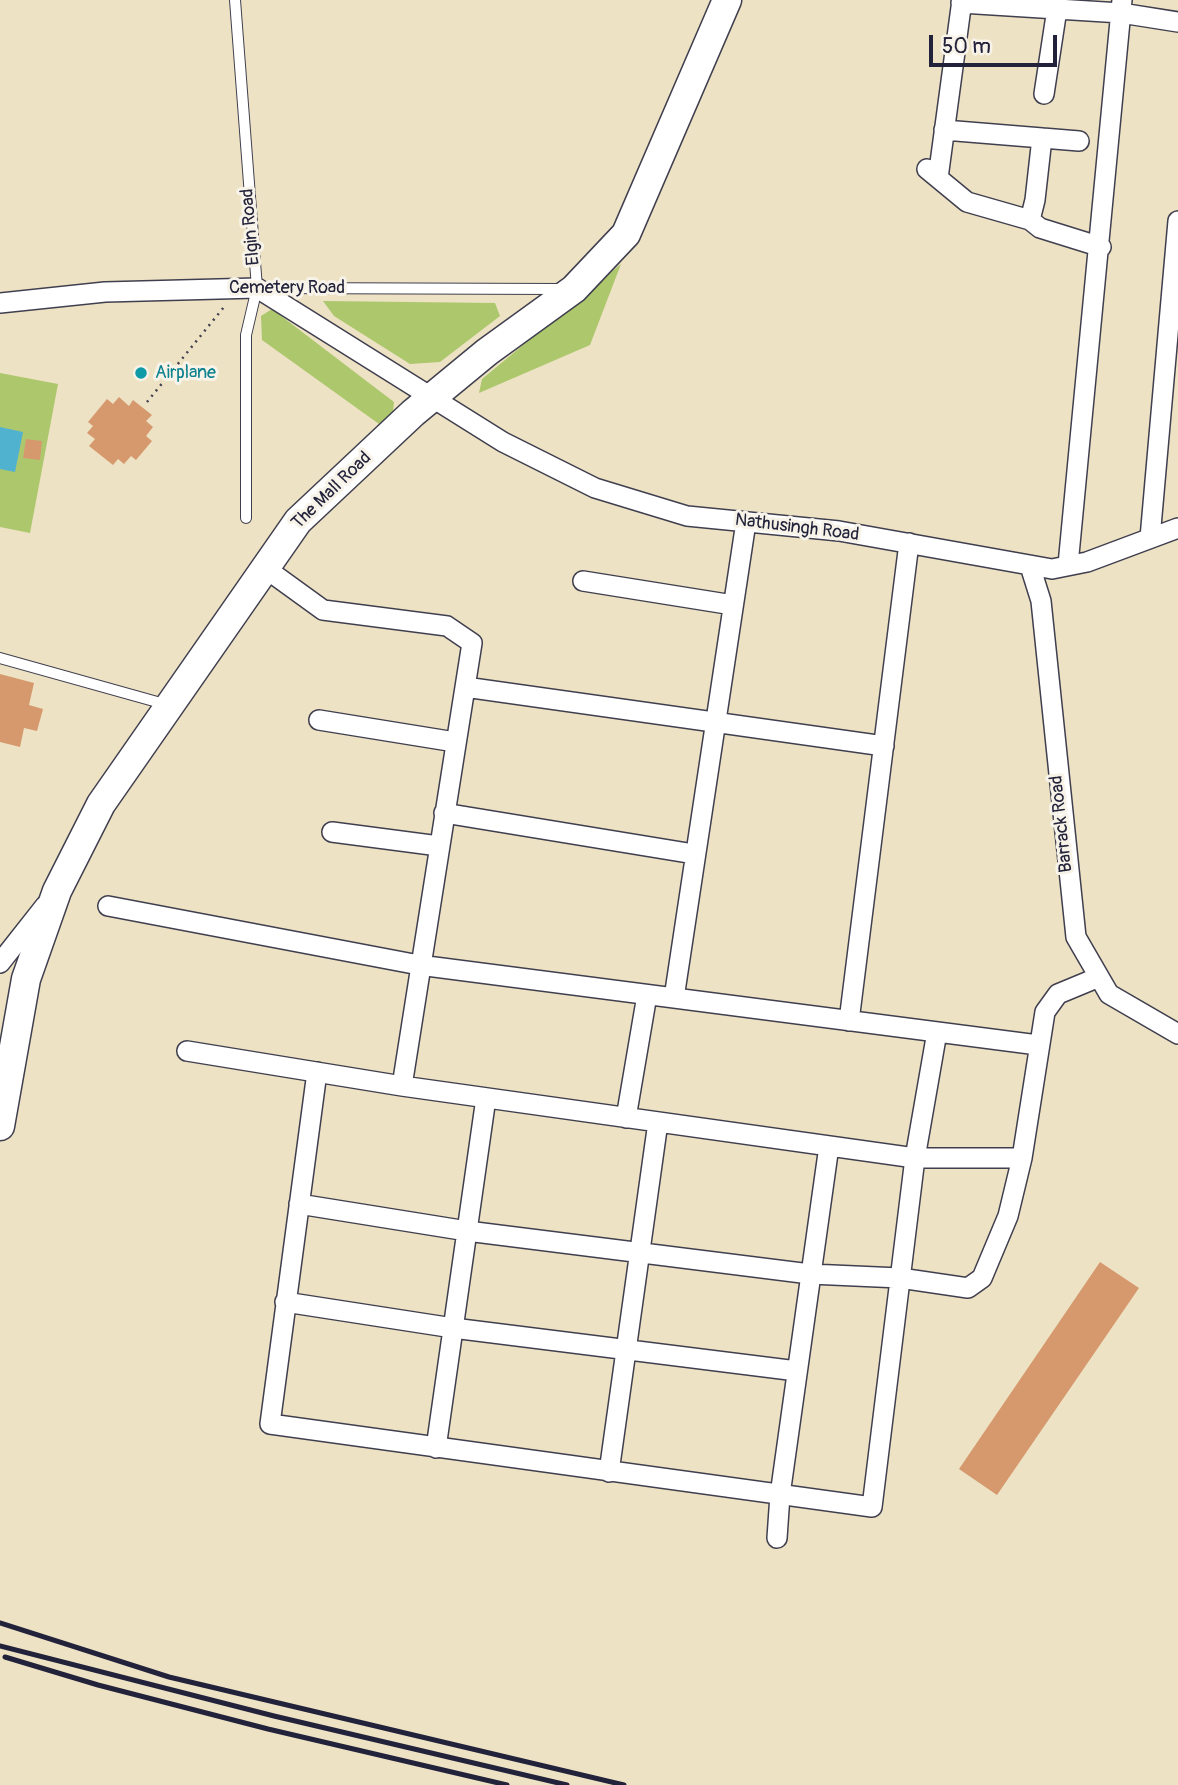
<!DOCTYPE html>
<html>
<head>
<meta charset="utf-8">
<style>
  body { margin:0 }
  #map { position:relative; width:1178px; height:1785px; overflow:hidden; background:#ede2c3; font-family:Pangolin,sans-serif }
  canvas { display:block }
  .scale { position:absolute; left:929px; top:35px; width:128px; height:32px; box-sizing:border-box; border:4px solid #22223b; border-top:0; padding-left:9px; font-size:21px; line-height:24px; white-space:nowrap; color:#22223b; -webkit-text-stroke:5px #f7f3e8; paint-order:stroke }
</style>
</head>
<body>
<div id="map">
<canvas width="1178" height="1785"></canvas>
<div class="scale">50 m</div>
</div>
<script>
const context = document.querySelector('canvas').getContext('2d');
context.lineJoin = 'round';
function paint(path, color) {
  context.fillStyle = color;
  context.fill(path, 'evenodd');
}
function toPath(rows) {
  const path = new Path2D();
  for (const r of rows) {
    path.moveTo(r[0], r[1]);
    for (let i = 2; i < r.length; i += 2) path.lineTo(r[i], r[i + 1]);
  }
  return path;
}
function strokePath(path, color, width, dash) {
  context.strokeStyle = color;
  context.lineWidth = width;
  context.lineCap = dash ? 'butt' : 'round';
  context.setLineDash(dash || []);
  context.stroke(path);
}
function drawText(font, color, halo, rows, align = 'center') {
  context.font = font + ' Pangolin,sans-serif';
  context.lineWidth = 6;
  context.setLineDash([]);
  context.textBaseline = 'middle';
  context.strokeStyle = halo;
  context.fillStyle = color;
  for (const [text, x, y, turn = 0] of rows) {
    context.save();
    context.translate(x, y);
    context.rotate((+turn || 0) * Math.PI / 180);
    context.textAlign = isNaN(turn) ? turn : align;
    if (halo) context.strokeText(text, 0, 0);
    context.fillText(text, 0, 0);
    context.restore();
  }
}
const green = toPath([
  [621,264,590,345,479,393,482,379],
  [323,301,495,303,500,316,440,362,410,364,334,316],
  [272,309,394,402,393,413,379,424,262,340,261,316],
  [0,373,58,384,30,533,0,527]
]);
const water = toPath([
  [0,427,23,432,15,472,0,469]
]);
const building = toPath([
  [119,397,129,406,133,400,152,415,146,421,153,427,146,436,152,441,136,460,131,456,124,464,118,459,113,465,89,446,95,439,87,433,93,426,88,422,107,399,113,404],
  [26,439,42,441,40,460,23,458],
  [0,674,34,683,29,705,43,709,37,731,24,728,20,747,0,742],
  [1100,1262,1139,1288,997,1495,959,1469]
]);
const path = toPath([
  [147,402,224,307]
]);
const lane = toPath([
  [235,0,257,288,246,335,246,518],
  [264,288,561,289],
  [0,658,168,705]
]);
const street = toPath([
  [961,3,1121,13,1178,22],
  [1044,94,1057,9],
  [944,130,1079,141],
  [927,169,967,202,1030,220,1040,228,1101,247],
  [938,178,962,0],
  [1030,220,1035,200,1042,138],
  [0,303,105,292,257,288,503,442,595,488,687,516,839,531,1052,569,1087,562,1178,528],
  [1150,538,1178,221],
  [1068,565,1122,0],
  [1030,566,1041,601,1076,937,1109,994,1178,1034],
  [265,568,323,610,447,626,472,643,402,1086],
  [583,581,733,605],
  [465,687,884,746],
  [319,720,455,742],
  [444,813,694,854],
  [332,832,439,846],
  [108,906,419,965,1038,1045],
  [0,963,45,906],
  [674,998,746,522],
  [849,1021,909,543],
  [187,1051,402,1086,915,1158,1022,1158],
  [317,1072,270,1424,872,1507,915,1158,937,1032],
  [626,1118,647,995],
  [299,1204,467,1231,810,1274,900,1278,968,1288,982,1278,1008,1216,1022,1158,1045,1012,1058,994,1099,977],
  [285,1302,453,1328,797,1371],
  [436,1448,486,1098],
  [609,1472,658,1122],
  [777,1538,780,1495,829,1146]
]);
const secondary = toPath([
  [0,1126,26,979,57,891,101,804,298,521,413,413,487,352,574,289,626,234,727,0]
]);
const rail = toPath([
  [0,1623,169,1677,624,1785],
  [0,1646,274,1716,567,1785],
  [5,1657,98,1685,268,1729,507,1785]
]);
const markers = [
  [141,373,7,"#0f9aa8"]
];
const streetNames = [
  ["Elgin Road",251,227,-95],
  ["Cemetery Road",287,288],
  ["The Mall Road",332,491,-44],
  ["Nathusingh Road",797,528,7],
  ["Barrack Road",1062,824,-96]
];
const cultureNames = [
  ["Airplane",155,373]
];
paint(green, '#adc76d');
paint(water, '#50b2cf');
paint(building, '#d6996e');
strokePath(lane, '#403f4f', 12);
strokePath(street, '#403f4f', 22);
strokePath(secondary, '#403f4f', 31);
strokePath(path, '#403f4f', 2.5, [2, 5]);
strokePath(lane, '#fff', 10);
strokePath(street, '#fff', 19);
strokePath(secondary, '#fff', 28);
strokePath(rail, '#22223b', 5);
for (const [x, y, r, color] of markers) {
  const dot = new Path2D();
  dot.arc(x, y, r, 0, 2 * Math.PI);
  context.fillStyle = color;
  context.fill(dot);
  strokePath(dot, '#f7f3e8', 2.5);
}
drawText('18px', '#22223b', '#f7f3e8', streetNames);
drawText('18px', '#0d838f', '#f7f3e8', cultureNames, 'left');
</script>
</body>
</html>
